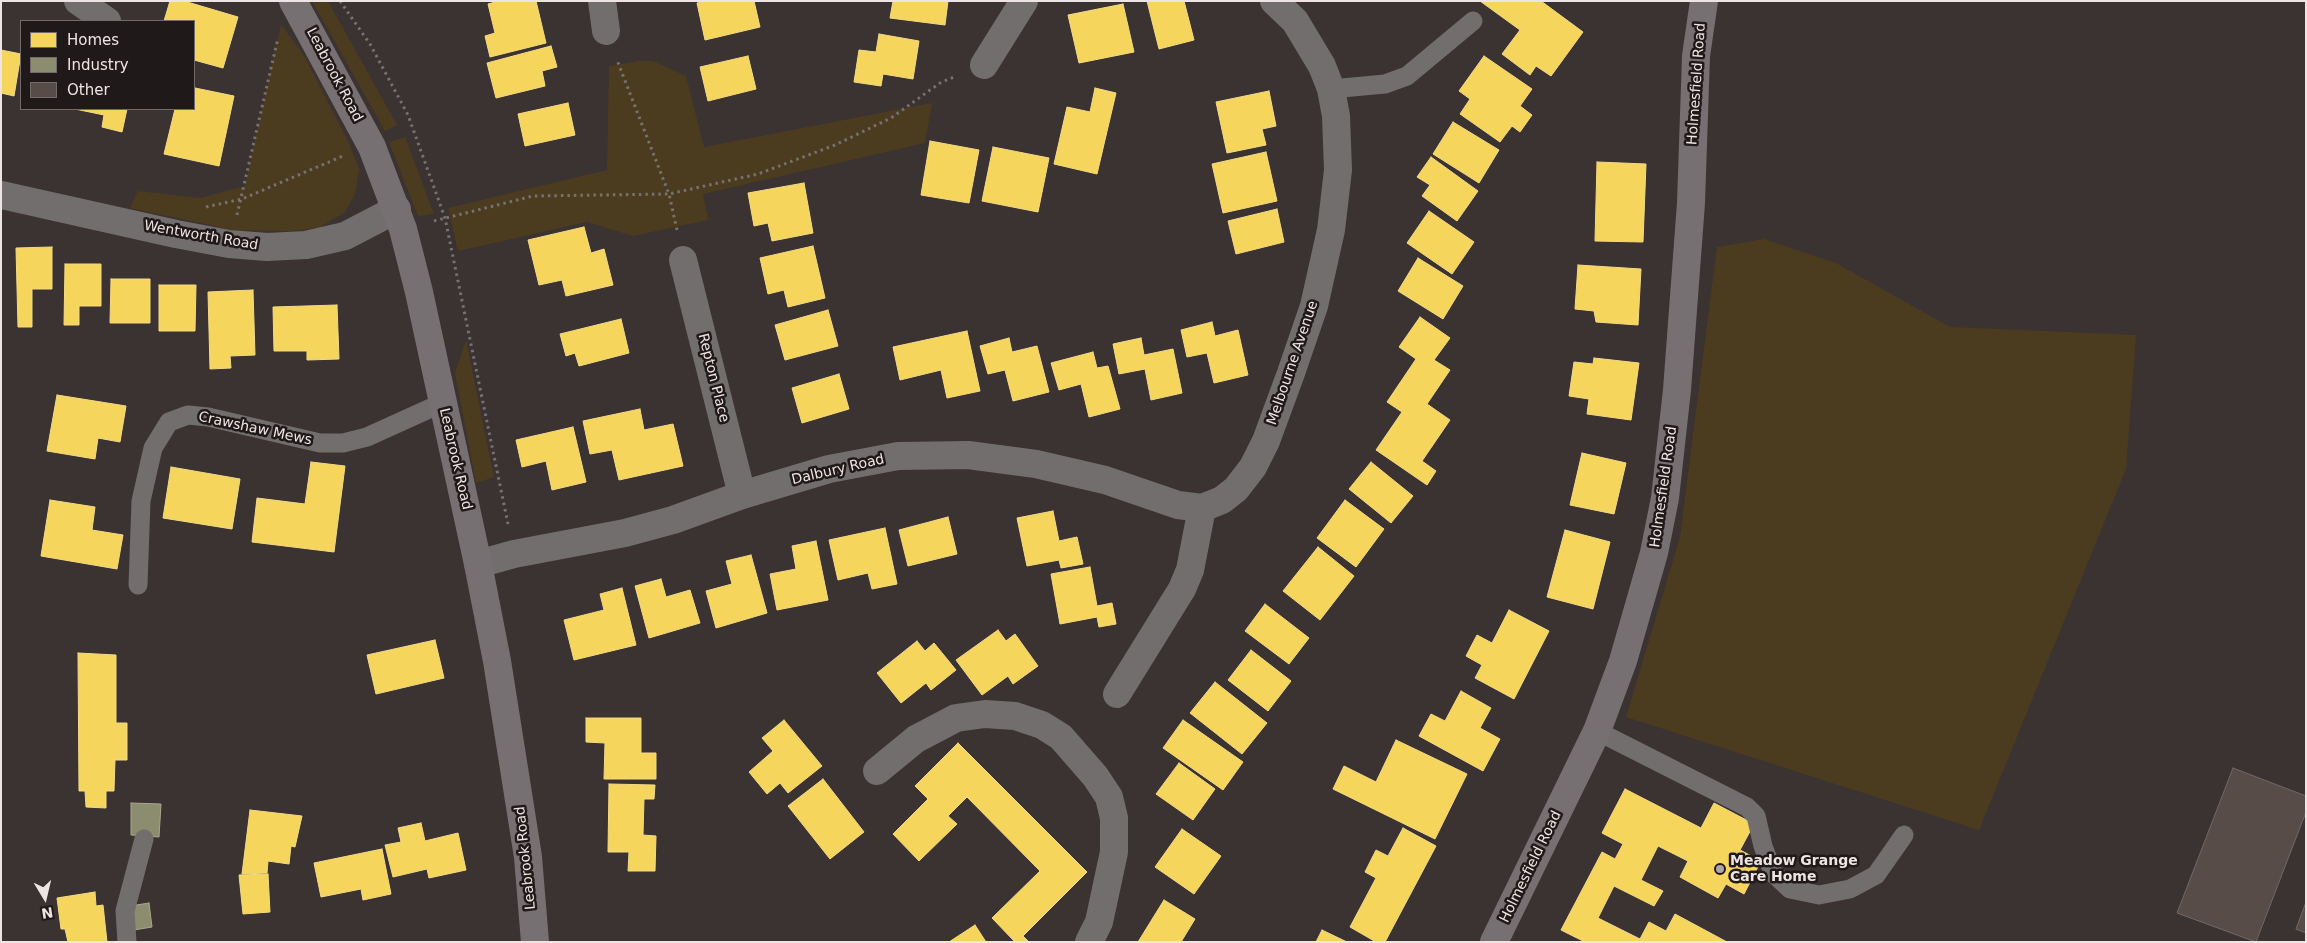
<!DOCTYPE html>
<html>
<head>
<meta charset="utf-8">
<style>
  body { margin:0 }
  #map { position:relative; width:2307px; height:943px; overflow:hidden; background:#3b3232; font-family:"DejaVu Sans",sans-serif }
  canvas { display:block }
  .frame { position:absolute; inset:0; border:2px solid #efe4e4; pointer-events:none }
  .legend { position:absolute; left:20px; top:20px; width:175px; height:90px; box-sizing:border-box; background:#201919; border:1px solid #736a6a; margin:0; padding:6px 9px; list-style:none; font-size:15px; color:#efe4e4 }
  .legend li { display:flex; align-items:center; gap:10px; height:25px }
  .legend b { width:25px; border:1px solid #736a6a }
  .north { position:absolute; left:20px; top:873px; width:50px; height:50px; -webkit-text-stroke:4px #201919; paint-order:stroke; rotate:171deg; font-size:14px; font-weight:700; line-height:20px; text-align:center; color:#efe4e4 }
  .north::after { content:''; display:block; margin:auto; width:18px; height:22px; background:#efe4e4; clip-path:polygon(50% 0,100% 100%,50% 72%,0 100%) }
</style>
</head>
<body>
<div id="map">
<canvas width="2307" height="943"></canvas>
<div class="frame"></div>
<ul class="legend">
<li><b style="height:14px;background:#f6d55c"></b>Homes</li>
<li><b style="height:14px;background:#8c8c6e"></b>Industry</li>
<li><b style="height:14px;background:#584c49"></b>Other</li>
</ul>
<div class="north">N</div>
</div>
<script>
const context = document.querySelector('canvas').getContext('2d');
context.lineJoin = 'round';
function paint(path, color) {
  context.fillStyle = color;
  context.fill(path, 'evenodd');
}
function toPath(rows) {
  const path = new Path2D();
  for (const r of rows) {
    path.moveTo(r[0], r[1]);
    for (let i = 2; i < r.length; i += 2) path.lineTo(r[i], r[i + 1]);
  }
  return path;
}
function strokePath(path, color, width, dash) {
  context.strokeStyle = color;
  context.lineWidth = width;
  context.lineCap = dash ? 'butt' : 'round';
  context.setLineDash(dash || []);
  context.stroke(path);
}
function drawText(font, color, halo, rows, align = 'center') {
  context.font = font + ' "DejaVu Sans",sans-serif';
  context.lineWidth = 5;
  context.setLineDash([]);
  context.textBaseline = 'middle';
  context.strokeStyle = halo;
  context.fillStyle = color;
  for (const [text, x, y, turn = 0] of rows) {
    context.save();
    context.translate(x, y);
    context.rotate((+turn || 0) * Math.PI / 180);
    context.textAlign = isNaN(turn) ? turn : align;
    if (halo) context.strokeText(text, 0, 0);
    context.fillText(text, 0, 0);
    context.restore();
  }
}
const green = toPath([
  [312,1,328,1,397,125,385,131],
  [281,24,304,56,347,139,359,169,355,194,345,212,319,228,290,231,233,230,130,208,138,191,200,198,245,186],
  [639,61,653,61,686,76,704,147,932,103,925,143,703,194,708,220,633,236,587,222,458,251,448,208,607,170,609,66],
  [405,137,434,214,418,216,389,142],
  [1764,239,1836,263,1950,327,2136,335,2126,469,1979,830,1626,717,1680,537,1717,247],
  [466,340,494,477,476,483,455,373]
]);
const homes = toPath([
  [170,1,184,1,238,17,223,68,194,60,194,21,164,21,170,1],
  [499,1,536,1,546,43,490,57,485,36,495,33,488,4,499,1],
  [705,1,754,1,760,27,705,40,697,3,705,1],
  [893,1,948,1,945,25,890,18,893,1],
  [1147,1,1184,1,1194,40,1159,49,1147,1],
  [1480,1,1541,1,1583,32,1551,76,1536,66,1530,75,1502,54,1520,30,1480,1],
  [1123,4,1134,52,1079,63,1068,15,1123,4],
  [879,34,919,41,913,79,883,74,881,86,854,82,859,50,876,52,879,34],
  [551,46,557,67,542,71,545,86,496,98,487,63,551,46],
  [1,50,21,54,14,96,1,93,1,50],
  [748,56,756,89,708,101,700,67,748,56],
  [1484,56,1532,89,1520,106,1532,115,1520,132,1512,126,1500,142,1460,114,1470,99,1459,91,1484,56],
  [195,88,234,96,219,166,164,154,175,109,194,109,195,88],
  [1095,88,1116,93,1097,174,1054,164,1067,107,1090,112,1095,88],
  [1269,91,1276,126,1262,129,1266,145,1227,153,1216,102,1269,91],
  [568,103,575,135,525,146,518,114,568,103],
  [75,109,127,109,122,132,102,127,104,115,75,109],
  [1453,122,1499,150,1479,183,1433,154,1453,122],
  [930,141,979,150,969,203,921,195,930,141],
  [993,147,1049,158,1038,212,982,201,993,147],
  [1266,152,1277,201,1223,213,1212,164,1266,152],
  [1431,157,1478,191,1457,221,1422,196,1430,185,1417,177,1431,157],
  [1597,162,1646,164,1643,242,1595,241,1597,162],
  [804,183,813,233,772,241,768,223,754,226,748,193,804,183],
  [1277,209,1284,242,1236,254,1228,221,1277,209],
  [1429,211,1474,242,1452,274,1407,243,1429,211],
  [584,227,591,253,604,249,613,285,566,296,562,280,539,285,528,240,584,227],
  [813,246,825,298,788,307,784,290,768,294,760,258,813,246],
  [52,247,52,289,32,289,32,327,18,327,16,248,52,247],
  [1418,258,1463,286,1443,319,1398,291,1418,258],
  [65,264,101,264,101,306,79,306,79,325,64,325,65,264],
  [1578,265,1641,269,1638,325,1596,322,1594,311,1575,309,1578,265],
  [111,279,150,279,150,323,110,323,111,279],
  [159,285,196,285,195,331,159,331,159,285],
  [253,290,255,355,230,356,231,368,210,369,208,292,253,290],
  [337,305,339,359,307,360,307,351,274,351,273,307,337,305],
  [828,310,838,346,785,360,775,325,828,310],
  [1420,317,1450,338,1434,360,1450,370,1427,404,1450,420,1422,461,1436,471,1427,485,1376,450,1402,412,1387,402,1416,359,1399,347,1420,317],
  [621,319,629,353,579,366,575,353,566,356,560,334,621,319],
  [1212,322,1215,336,1238,330,1248,375,1214,383,1207,353,1187,357,1181,330,1212,322],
  [967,331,980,391,947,398,941,370,900,380,893,347,967,331],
  [1009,338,1012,352,1037,346,1049,392,1013,401,1005,370,988,374,980,346,1009,338],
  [1141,338,1144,355,1173,349,1182,393,1151,400,1145,369,1119,374,1113,344,1141,338],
  [1093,352,1097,368,1108,366,1120,409,1089,417,1081,384,1059,390,1051,363,1093,352],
  [1594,358,1639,363,1631,420,1587,414,1589,399,1569,396,1574,362,1593,364,1594,358],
  [839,374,849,409,802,423,792,388,839,374],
  [57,395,126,406,120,442,98,438,95,459,47,451,57,395],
  [640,409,644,430,673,424,683,466,619,480,612,450,590,454,583,421,640,409],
  [573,427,586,482,552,490,546,461,522,467,516,440,573,427],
  [1582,453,1626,463,1614,514,1570,505,1582,453],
  [311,462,345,466,334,552,252,542,257,498,305,504,311,462],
  [1371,462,1413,496,1391,523,1349,489,1371,462],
  [171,467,240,479,232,529,163,518,171,467],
  [50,500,95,507,92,530,123,535,117,569,41,556,50,500],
  [1345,500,1384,529,1356,567,1317,538,1345,500],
  [1053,511,1059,541,1077,537,1083,564,1061,568,1059,560,1027,566,1017,518,1053,511],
  [948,517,957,554,908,566,899,530,948,517],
  [885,528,897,584,872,589,868,573,838,580,829,540,885,528],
  [1565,530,1610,542,1593,609,1547,597,1565,530],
  [816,541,828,600,777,610,770,574,796,569,792,546,816,541],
  [1318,547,1354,576,1320,620,1283,591,1318,547],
  [751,555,767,613,716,628,706,591,732,584,726,561,751,555],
  [1090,567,1097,606,1112,603,1116,624,1099,627,1097,617,1060,624,1051,574,1090,567],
  [661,579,666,597,690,590,700,623,649,638,635,586,661,579],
  [622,588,636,645,574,660,564,620,604,610,600,594,622,588],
  [1265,604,1309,638,1289,664,1245,631,1265,604],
  [1509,610,1549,631,1514,699,1475,678,1482,665,1466,656,1477,635,1492,643,1509,610],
  [998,630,1006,641,1015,634,1038,666,1013,684,1008,676,982,695,956,660,998,630],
  [435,640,444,678,376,694,367,655,435,640],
  [917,641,925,651,934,643,956,670,931,690,926,683,901,703,877,673,917,641],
  [1251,650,1291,681,1268,711,1228,680,1251,650],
  [78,653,116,655,116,723,127,723,127,760,115,760,114,791,106,791,106,808,86,807,85,791,79,791,78,653],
  [1215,682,1267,723,1242,754,1190,713,1215,682],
  [1461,691,1491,708,1480,728,1500,739,1483,771,1419,736,1431,714,1445,721,1461,691],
  [586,718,641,718,641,753,656,753,656,779,604,779,605,743,586,742,586,718],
  [784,720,822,766,788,793,780,783,767,794,749,772,773,751,762,738,784,720],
  [1183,720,1243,762,1223,790,1163,748,1183,720],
  [1396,740,1467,774,1435,839,1333,789,1344,766,1376,782,1396,740],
  [958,743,1087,872,1023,936,1029,942,1015,942,992,918,1040,871,967,797,948,816,957,824,919,861,893,834,928,799,915,786,958,743],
  [1179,763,1215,789,1193,820,1156,794,1179,763],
  [823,779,864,832,830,859,788,806,823,779],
  [609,784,655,785,654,799,644,799,643,835,656,836,655,871,628,871,629,852,608,852,609,784],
  [1625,789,1701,828,1714,803,1754,824,1740,850,1761,861,1744,894,1726,884,1718,898,1680,877,1688,861,1658,846,1641,880,1663,891,1654,906,1614,886,1598,918,1640,939,1649,922,1666,931,1675,914,1727,942,1585,942,1561,930,1602,852,1615,859,1623,844,1602,833,1625,789],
  [250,810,302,816,295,847,291,846,289,864,268,861,267,873,242,874,250,810],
  [421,823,425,841,458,833,466,870,429,878,427,869,393,877,385,845,401,842,398,828,421,823],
  [1403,828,1436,846,1385,942,1376,942,1350,927,1376,878,1365,872,1376,850,1388,856,1403,828],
  [1182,829,1221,856,1194,894,1155,867,1182,829],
  [382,849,391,894,363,900,361,889,321,897,314,863,382,849],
  [268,874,270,912,243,914,239,875,268,874],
  [95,892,96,906,103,905,107,942,68,942,65,929,61,929,57,898,95,892],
  [1164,900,1195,919,1181,942,1138,942,1164,900],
  [975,925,986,942,949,942,975,925],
  [1322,930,1347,942,1316,942,1322,930]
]);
const industry = toPath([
  [131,803,161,804,159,837,131,835,131,803],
  [149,903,152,927,134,930,130,906,149,903]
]);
const building = toPath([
  [2233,768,2306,796,2306,812,2256,942,2177,913,2233,768],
  [2306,902,2306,933,2296,929,2306,902]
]);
const path = toPath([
  [340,1,370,44,408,115,445,218,508,524],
  [206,207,242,199,343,156],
  [237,215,278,38],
  [434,221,533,196,669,194,617,60],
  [677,230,669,194,758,174,835,145,891,118,940,83,956,76]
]);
const lane = toPath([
  [1331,89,1385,84,1407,76,1473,21],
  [138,585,141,501,153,448,169,422,188,415,208,417,320,443,343,443,367,437,442,403],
  [1597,731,1747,807,1756,816,1763,846,1773,873,1790,889,1819,895,1850,889,1876,875,1904,835],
  [127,942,125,911,144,839]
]);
const street = toPath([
  [78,1,107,21],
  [602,1,606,31],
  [984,65,1024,1],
  [1,195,176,234,229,244,267,247,306,245,345,236,397,209],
  [683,260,742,495],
  [478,564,514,554,625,533,673,520,742,495,829,469,898,456,968,455,1036,464,1105,480,1178,505,1202,508,1222,500,1236,489,1253,467,1266,441,1291,373,1314,306,1331,230,1338,170,1336,116,1331,89,1322,66,1295,21,1274,1],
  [1117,694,1182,589,1190,570,1202,508],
  [877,771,916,739,956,718,985,714,1015,716,1042,725,1061,737,1095,776,1109,797,1114,818,1114,852,1099,922,1089,942]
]);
const secondary = toPath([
  [293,1,372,147,403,229,419,292,478,564,497,661,528,857,535,942],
  [1494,942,1597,731,1623,661,1654,553,1665,498,1677,390,1691,203,1696,56,1704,1]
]);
const markers = [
  [1720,869,5,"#b0a6a6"]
];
const streetNames = [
  ["Leabrook Road",334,75,62],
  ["Holmesfield Road",1697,84,-86],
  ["Wentworth Road",201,236,10],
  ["Melbourne Avenue",1293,363,-71],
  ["Repton Place",713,378,76],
  ["Crawshaw Mews",255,429,12],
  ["Leabrook Road",455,459,77],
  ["Dalbury Road",838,470,-13],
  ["Holmesfield Road",1664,487,-82],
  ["Leabrook Road",526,858,-96],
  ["Holmesfield Road",1531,867,-64]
];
const poiNames = [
  ["Meadow Grange",1730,861],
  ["Care Home",1730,877]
];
paint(green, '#4c3c1f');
paint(homes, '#f6d55c');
strokePath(homes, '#f4da85', 1);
paint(industry, '#8c8c6e');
strokePath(industry, '#aaa691', 1);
paint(building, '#584c49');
strokePath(building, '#706967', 1);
strokePath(path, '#767172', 3, [2.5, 4]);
strokePath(lane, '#726e6e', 19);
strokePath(street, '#726e6e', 28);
strokePath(secondary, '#767072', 28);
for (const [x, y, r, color] of markers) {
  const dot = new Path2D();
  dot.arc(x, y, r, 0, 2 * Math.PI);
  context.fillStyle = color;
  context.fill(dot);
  strokePath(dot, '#201919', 2);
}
drawText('14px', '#efe4e4', '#201919', streetNames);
drawText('bold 14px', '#efe4e4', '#201919', poiNames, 'left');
</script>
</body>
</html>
